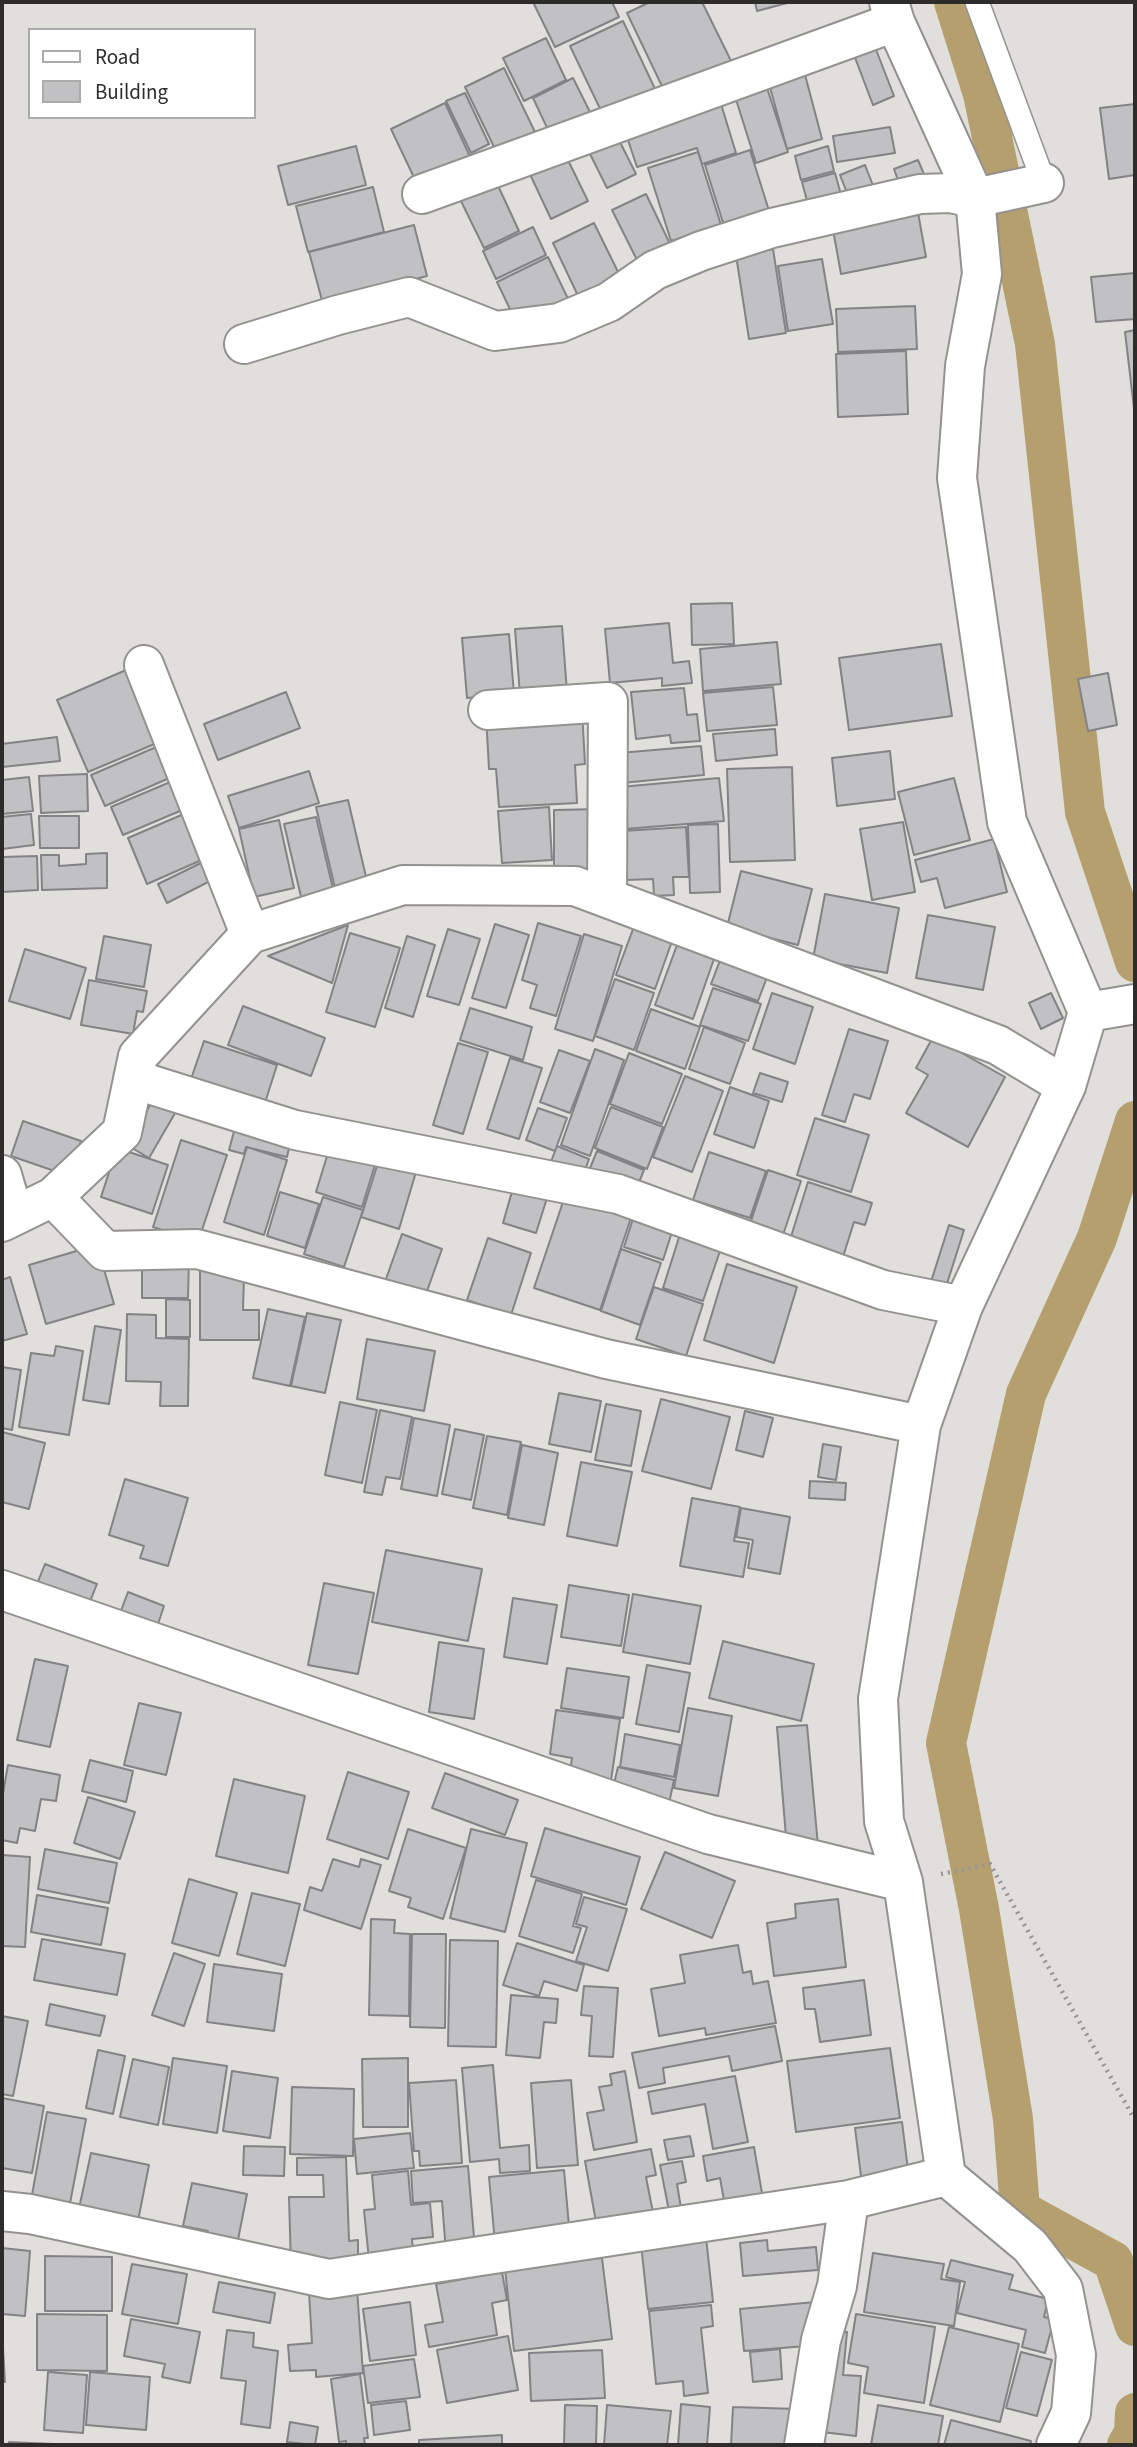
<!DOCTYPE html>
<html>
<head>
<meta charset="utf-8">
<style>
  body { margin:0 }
  #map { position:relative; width:1137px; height:2447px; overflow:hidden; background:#e0dfdb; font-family:"Source Sans 3",sans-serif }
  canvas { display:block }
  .frame { position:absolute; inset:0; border:4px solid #2d2c2b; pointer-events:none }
  .legend { position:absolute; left:28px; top:28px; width:228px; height:91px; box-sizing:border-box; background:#fff; border:2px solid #ababaa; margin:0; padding:9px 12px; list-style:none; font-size:21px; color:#2d2c2b }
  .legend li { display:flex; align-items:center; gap:14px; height:35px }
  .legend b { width:35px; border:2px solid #ababaa }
</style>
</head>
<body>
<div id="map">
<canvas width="1137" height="2447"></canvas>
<div class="frame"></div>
<ul class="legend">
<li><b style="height:9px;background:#fff"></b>Road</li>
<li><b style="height:19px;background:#c1c1c4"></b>Building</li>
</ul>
</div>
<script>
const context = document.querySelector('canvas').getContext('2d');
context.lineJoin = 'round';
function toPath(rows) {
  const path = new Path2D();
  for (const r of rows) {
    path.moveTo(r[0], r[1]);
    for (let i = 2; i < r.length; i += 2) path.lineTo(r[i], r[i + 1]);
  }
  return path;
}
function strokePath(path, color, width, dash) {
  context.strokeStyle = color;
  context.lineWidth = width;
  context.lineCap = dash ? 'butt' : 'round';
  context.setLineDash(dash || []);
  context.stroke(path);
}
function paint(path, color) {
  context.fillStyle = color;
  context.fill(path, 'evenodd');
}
const canal = toPath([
  [954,2,983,94,1035,344,1085,812,1135,962],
  [1135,1121,1097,1238,1026,1394,946,1743,979,1909,1013,2119,1020,2210,1113,2261,1135,2326],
  [1127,2445,1134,2433,1135,2413]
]);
const building = toPath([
  [533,2,612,2,619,17,555,47,533,2],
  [650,2,702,2,737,73,671,105,627,13,650,2],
  [755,2,791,2,757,11,755,2],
  [623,21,656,91,604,117,570,46,623,21],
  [546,38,566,80,524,101,503,58,546,38],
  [875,47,894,96,873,105,854,55,875,47],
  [504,68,535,132,496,151,465,87,504,68],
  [804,71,822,139,787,149,768,80,804,71],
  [573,78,592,116,551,136,533,98,573,78],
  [765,82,788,152,756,163,734,93,765,82],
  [465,93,489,144,471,153,446,101,465,93],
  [445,103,473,163,419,188,391,129,445,103],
  [721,104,736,153,702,164,697,148,637,167,626,134,721,104],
  [1135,104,1135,175,1109,179,1100,108,1135,104],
  [890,127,895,153,837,162,833,136,890,127],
  [615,132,636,174,607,188,586,146,615,132],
  [356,146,366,185,288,205,278,166,356,146],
  [828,146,834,171,801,180,795,156,828,146],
  [750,150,770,214,725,229,705,165,750,150],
  [564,152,588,201,551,219,528,170,564,152],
  [698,152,721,225,671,241,648,168,698,152],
  [918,160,926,179,901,189,894,169,918,160],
  [865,165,874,188,849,198,840,175,865,165],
  [835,173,843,202,810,212,802,182,835,173],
  [494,177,519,231,484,248,458,195,494,177],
  [373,187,384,232,308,252,296,206,373,187],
  [646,194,670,244,637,260,612,210,646,194],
  [917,207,926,257,841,274,832,224,917,207],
  [594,223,622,280,580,300,553,243,594,223],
  [414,225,427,276,323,304,309,252,414,225],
  [533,227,546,255,496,279,483,251,533,227],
  [773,249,786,333,749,339,736,255,773,249],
  [548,257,570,303,519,328,497,282,548,257],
  [822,259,833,324,788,331,778,266,822,259],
  [1135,273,1135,319,1096,322,1091,277,1135,273],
  [915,306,917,349,838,352,836,309,915,306],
  [1135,330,1135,417,1125,332,1135,330],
  [906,351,908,414,838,417,836,354,906,351],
  [732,603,734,644,692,645,691,604,732,603],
  [669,623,673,663,689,661,692,683,662,686,662,678,610,683,605,629,669,623],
  [562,626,567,692,520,695,515,629,562,626],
  [509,634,514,694,467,698,462,638,509,634],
  [777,642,781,684,703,691,700,649,777,642],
  [941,644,952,716,849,730,839,658,941,644],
  [133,667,164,740,88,772,57,700,133,667],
  [1108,673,1117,725,1088,731,1078,679,1108,673],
  [773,687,777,725,707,731,703,693,773,687],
  [684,688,687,715,697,714,700,741,671,743,670,735,636,739,631,692,684,688],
  [286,692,300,728,218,760,204,724,286,692],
  [582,710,585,764,575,765,577,803,499,807,496,769,489,769,486,715,582,710],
  [775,729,777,755,716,761,713,734,775,729],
  [57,737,60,761,2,767,2,744,57,737],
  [168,742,181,773,105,806,91,775,168,742],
  [701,746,704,775,622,783,619,753,701,746],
  [890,751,895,799,837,806,832,758,890,751],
  [792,767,795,860,730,862,727,769,792,767],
  [309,771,319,803,239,828,228,796,309,771],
  [87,774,88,811,41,813,39,776,87,774],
  [29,777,33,811,2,814,2,780,29,777],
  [719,778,724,821,624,829,620,787,719,778],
  [954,778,970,840,914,855,898,792,954,778],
  [175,780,187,808,123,835,111,807,175,780],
  [348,800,367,881,335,888,316,807,348,800],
  [549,807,552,860,502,863,498,811,549,807],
  [602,809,603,875,554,876,554,810,602,809],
  [193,810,213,855,147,884,128,838,193,810],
  [31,814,34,845,2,849,2,817,31,814],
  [39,816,79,816,79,848,40,848,39,816],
  [316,817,334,893,302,901,284,824,316,817],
  [279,820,294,888,254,897,239,829,279,820],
  [903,822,915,892,872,900,860,829,903,822],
  [718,824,720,892,690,893,688,825,718,824],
  [686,827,689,877,673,877,674,895,654,896,653,879,626,880,623,831,686,827],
  [994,839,1007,892,945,908,937,878,921,882,915,860,994,839],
  [107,853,107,888,42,890,41,855,59,855,59,866,86,864,86,854,107,853],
  [37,856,38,890,2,892,2,857,37,856],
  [203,862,212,880,167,903,158,884,203,862],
  [741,871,812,889,798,945,727,927,741,871],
  [825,894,899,908,887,973,813,959,825,894],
  [639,913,677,927,655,989,616,975,639,913],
  [928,915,995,927,983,990,916,978,928,915],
  [538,923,581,936,556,1016,530,1008,537,985,522,980,538,923],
  [495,924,529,935,506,1008,472,998,495,924],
  [348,925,332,983,268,956,348,925],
  [448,929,480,939,459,1005,427,996,448,929],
  [350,933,400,948,375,1027,326,1012,350,933],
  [584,934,622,946,593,1041,555,1029,584,934],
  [104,936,151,945,144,987,96,979,104,936],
  [407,936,435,945,413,1017,385,1008,407,936],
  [677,945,714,959,693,1019,655,1005,677,945],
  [25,949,86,968,70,1019,9,1001,25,949],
  [722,955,769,972,758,1001,711,984,722,955],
  [615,979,654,993,634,1050,595,1036,615,979],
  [89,980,147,991,143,1012,137,1011,133,1034,81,1025,89,980],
  [713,988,761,1004,748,1041,700,1025,713,988],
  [772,993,813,1007,795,1064,753,1049,772,993],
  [1051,993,1063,1018,1041,1029,1029,1003,1051,993],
  [243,1006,325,1038,311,1076,228,1045,243,1006],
  [470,1008,532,1027,523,1060,460,1040,470,1008],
  [651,1009,700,1027,685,1069,636,1051,651,1009],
  [704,1027,745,1043,730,1084,689,1069,704,1027],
  [849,1029,888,1041,870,1099,854,1094,845,1122,822,1115,849,1029],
  [933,1037,1005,1077,968,1147,906,1113,928,1075,916,1068,933,1037],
  [204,1041,277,1065,262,1112,188,1088,204,1041],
  [458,1043,488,1052,463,1134,433,1125,458,1043],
  [595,1049,624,1060,590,1156,561,1145,595,1049],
  [559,1050,590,1061,570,1113,540,1102,559,1050],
  [629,1053,682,1074,662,1124,610,1104,629,1053],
  [510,1058,542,1068,519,1139,487,1129,510,1058],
  [760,1073,788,1082,782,1102,753,1093,760,1073],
  [685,1076,723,1091,692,1172,653,1157,685,1076],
  [730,1087,769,1101,754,1148,714,1134,730,1087],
  [156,1095,178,1108,149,1158,127,1145,156,1095],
  [611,1107,663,1127,647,1169,595,1148,611,1107],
  [538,1108,567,1118,555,1151,526,1140,538,1108],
  [815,1118,869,1135,851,1192,797,1175,815,1118],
  [23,1121,81,1141,69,1176,11,1156,23,1121],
  [236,1124,291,1139,287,1157,246,1147,244,1154,229,1150,236,1124],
  [181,1140,227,1155,198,1242,153,1227,181,1140],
  [332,1140,378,1155,362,1207,316,1192,332,1140],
  [557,1146,589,1159,580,1184,547,1172,557,1146],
  [247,1147,287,1160,264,1235,224,1222,247,1147],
  [117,1148,168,1165,152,1214,101,1197,117,1148],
  [382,1150,419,1162,399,1229,361,1217,382,1150],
  [597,1151,644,1170,633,1197,586,1178,597,1151],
  [709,1152,766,1171,750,1218,693,1200,709,1152],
  [768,1170,801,1181,782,1238,749,1227,768,1170],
  [808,1182,872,1203,865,1225,854,1222,842,1260,789,1243,808,1182],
  [513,1188,547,1198,536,1233,503,1223,513,1188],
  [280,1192,319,1204,305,1248,267,1236,280,1192],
  [565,1196,631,1218,600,1310,534,1288,565,1196],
  [323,1197,363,1210,344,1267,304,1254,323,1197],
  [633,1219,672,1232,663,1260,624,1247,633,1219],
  [949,1225,964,1230,944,1293,929,1288,949,1225],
  [681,1231,722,1245,703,1301,663,1288,681,1231],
  [402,1234,442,1249,421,1308,381,1293,402,1234],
  [488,1238,531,1253,511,1315,467,1300,488,1238],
  [97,1245,114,1304,46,1324,29,1265,97,1245],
  [621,1249,661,1263,640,1325,601,1311,621,1249],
  [142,1257,189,1257,188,1298,142,1298,142,1257],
  [200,1262,244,1276,243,1310,259,1310,259,1340,200,1340,200,1262],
  [727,1264,797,1287,774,1363,704,1340,727,1264],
  [10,1277,27,1334,2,1341,2,1280,10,1277],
  [654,1287,703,1304,686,1356,636,1339,654,1287],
  [166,1299,190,1300,190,1337,166,1337,166,1299],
  [268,1309,305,1317,290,1386,253,1378,268,1309],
  [307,1313,341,1320,325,1393,291,1386,307,1313],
  [127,1314,156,1315,156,1338,189,1339,188,1406,160,1406,161,1382,126,1381,127,1314],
  [95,1326,121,1330,109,1404,83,1400,95,1326],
  [367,1339,435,1351,424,1411,357,1399,367,1339],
  [56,1346,83,1351,69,1435,19,1427,31,1353,54,1356,56,1346],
  [2,1367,21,1370,12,1430,2,1428,2,1367],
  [559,1393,601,1401,591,1452,549,1444,559,1393],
  [661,1399,730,1417,711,1489,642,1471,661,1399],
  [340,1402,377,1410,362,1483,325,1475,340,1402],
  [606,1404,641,1411,631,1466,595,1460,606,1404],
  [380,1410,412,1417,400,1479,386,1477,382,1495,364,1492,380,1410],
  [745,1411,773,1418,763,1457,736,1450,745,1411],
  [414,1418,450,1425,437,1496,401,1489,414,1418],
  [455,1429,484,1435,471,1500,442,1494,455,1429],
  [2,1432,45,1443,29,1509,2,1502,2,1432],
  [487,1436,521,1442,507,1515,473,1508,487,1436],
  [823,1444,841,1447,836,1480,818,1477,823,1444],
  [522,1445,558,1453,544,1525,508,1518,522,1445],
  [581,1462,632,1472,617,1546,567,1536,581,1462],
  [125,1479,188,1498,168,1566,140,1558,144,1546,109,1535,125,1479],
  [810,1481,846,1483,845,1500,809,1498,810,1481],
  [692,1498,740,1507,734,1541,749,1543,743,1577,680,1566,692,1498],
  [741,1508,790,1517,780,1574,748,1568,753,1540,736,1537,741,1508],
  [386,1550,482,1569,468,1641,372,1622,386,1550],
  [45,1564,97,1584,87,1609,35,1589,45,1564],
  [324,1583,374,1593,358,1674,308,1665,324,1583],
  [569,1585,629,1595,621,1646,561,1637,569,1585],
  [128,1592,164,1606,156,1630,119,1616,128,1592],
  [633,1594,701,1606,690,1664,623,1652,633,1594],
  [513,1598,557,1605,547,1664,504,1657,513,1598],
  [723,1641,814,1664,801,1721,709,1698,723,1641],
  [439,1642,484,1649,474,1719,429,1712,439,1642],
  [35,1659,68,1666,50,1747,17,1740,35,1659],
  [647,1665,690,1673,679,1732,636,1724,647,1665],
  [567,1668,629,1677,623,1718,561,1708,567,1668],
  [139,1703,181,1713,166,1775,124,1765,139,1703],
  [688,1708,732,1716,718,1796,674,1788,688,1708],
  [556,1710,620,1719,610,1787,569,1780,572,1758,550,1754,556,1710],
  [807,1725,818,1846,787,1849,777,1727,807,1725],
  [625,1734,680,1745,674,1777,620,1767,625,1734],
  [90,1760,133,1771,126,1802,82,1791,90,1760],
  [8,1765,60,1775,56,1801,41,1799,35,1831,20,1828,17,1843,2,1840,2,1799,8,1765],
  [618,1767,674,1780,667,1813,610,1800,618,1767],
  [348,1772,409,1792,388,1859,327,1839,348,1772],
  [445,1773,518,1800,505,1835,432,1808,445,1773],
  [234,1779,305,1796,288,1873,216,1856,234,1779],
  [88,1797,135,1812,120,1859,74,1843,88,1797],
  [545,1828,640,1857,626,1905,531,1876,545,1828],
  [408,1829,466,1848,443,1919,408,1907,411,1898,389,1891,408,1829],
  [471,1829,527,1843,505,1932,450,1918,471,1829],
  [45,1849,117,1863,109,1903,38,1889,45,1849],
  [665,1852,735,1881,712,1938,641,1909,665,1852],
  [2,1855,30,1857,25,1947,2,1946,2,1855],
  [333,1859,359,1867,361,1859,381,1865,361,1929,304,1910,310,1887,322,1891,333,1859],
  [189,1879,237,1893,219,1956,172,1943,189,1879],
  [536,1880,582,1894,573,1926,581,1928,573,1953,519,1936,536,1880],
  [252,1893,300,1904,285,1966,237,1954,252,1893],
  [37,1895,108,1908,101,1945,31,1932,37,1895],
  [584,1897,627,1909,608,1971,576,1961,587,1927,576,1924,584,1897],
  [838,1899,846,1967,774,1976,767,1923,796,1918,795,1904,838,1899],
  [371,1919,395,1920,394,1933,410,1934,409,2016,369,2015,371,1919],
  [412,1934,446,1934,445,2028,410,2027,412,1934],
  [42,1939,125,1954,117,1995,34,1980,42,1939],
  [450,1940,498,1941,496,2047,448,2046,450,1940],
  [517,1943,584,1965,577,1991,544,1981,539,1996,503,1985,517,1943],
  [738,1945,743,1973,751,1971,753,1984,768,1981,776,2023,706,2035,705,2028,659,2036,651,1989,685,1983,680,1955,738,1945],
  [174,1953,205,1964,184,2026,152,2015,174,1953],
  [214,1964,282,1974,274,2031,207,2022,214,1964],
  [864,1980,871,2035,820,2042,815,2009,805,2009,803,1988,864,1980],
  [584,1986,618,1988,613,2057,589,2056,592,2016,581,2015,584,1986],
  [511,1995,558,1999,556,2023,544,2022,540,2058,506,2055,511,1995],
  [50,2004,105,2016,100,2036,46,2025,50,2004],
  [2,2016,28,2021,13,2096,2,2094,2,2016],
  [775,2026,782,2061,732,2071,729,2056,663,2068,665,2083,639,2088,632,2053,775,2026],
  [890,2048,900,2118,796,2132,787,2061,890,2048],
  [98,2050,125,2056,113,2114,86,2108,98,2050],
  [173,2058,227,2066,217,2133,163,2124,173,2058],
  [408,2058,408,2127,363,2127,362,2059,408,2058],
  [133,2059,169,2067,158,2125,120,2117,133,2059],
  [493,2065,500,2148,529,2145,530,2171,500,2173,499,2159,470,2162,462,2068,493,2065],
  [232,2071,278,2078,270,2138,223,2131,232,2071],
  [625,2071,637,2142,594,2150,587,2113,604,2110,599,2087,612,2085,610,2074,625,2071],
  [735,2076,748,2142,713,2149,705,2104,652,2114,648,2092,735,2076],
  [456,2080,462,2163,420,2166,419,2151,414,2151,409,2083,456,2080],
  [571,2080,578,2165,537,2168,531,2083,571,2080],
  [292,2087,354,2089,353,2156,290,2154,292,2087],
  [2,2098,44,2106,32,2173,2,2168,2,2098],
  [47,2112,86,2119,68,2214,30,2206,47,2112],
  [902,2122,909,2178,862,2184,855,2128,902,2122],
  [410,2133,414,2168,357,2174,354,2139,410,2133],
  [690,2136,694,2156,668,2160,664,2140,690,2136],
  [244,2146,285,2147,284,2176,243,2175,244,2146],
  [754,2147,763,2199,725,2206,720,2178,707,2181,703,2156,754,2147],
  [651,2149,656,2175,646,2177,655,2223,598,2233,585,2161,651,2149],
  [91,2153,149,2165,137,2226,78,2213,91,2153],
  [346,2157,349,2241,358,2240,358,2264,291,2266,289,2197,324,2197,323,2175,297,2175,297,2158,346,2157],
  [682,2161,686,2182,677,2184,682,2214,670,2216,660,2165,682,2161],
  [468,2166,475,2249,446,2252,442,2201,413,2203,411,2171,468,2166],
  [564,2170,570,2237,495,2243,489,2177,564,2170],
  [408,2171,411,2205,430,2203,433,2237,412,2239,414,2262,369,2260,364,2210,375,2209,372,2175,408,2171],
  [192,2183,247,2194,236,2250,206,2243,208,2231,183,2226,192,2183],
  [706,2237,713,2302,648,2309,641,2244,706,2237],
  [767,2240,768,2251,816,2247,818,2270,743,2276,740,2243,767,2240],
  [2,2248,30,2251,25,2316,2,2314,2,2248],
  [873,2253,944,2264,941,2279,960,2282,954,2326,864,2312,873,2253],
  [45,2256,112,2257,112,2311,45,2311,45,2256],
  [602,2258,612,2339,514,2351,505,2269,602,2258],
  [951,2260,1013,2275,1009,2289,1048,2299,1044,2317,1054,2319,1045,2353,1022,2347,1026,2330,957,2313,965,2282,946,2277,951,2260],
  [132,2264,187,2274,178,2324,122,2314,132,2264],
  [502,2272,507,2300,492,2303,497,2335,429,2347,425,2325,443,2322,436,2284,502,2272],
  [219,2282,275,2293,270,2323,213,2312,219,2282],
  [357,2289,363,2373,316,2377,316,2370,290,2371,288,2345,312,2343,309,2292,357,2289],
  [410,2302,416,2355,370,2361,363,2309,410,2302],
  [815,2302,819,2345,744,2351,740,2309,815,2302],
  [711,2305,713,2326,701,2328,708,2393,684,2396,683,2381,656,2384,649,2311,711,2305],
  [37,2314,107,2315,107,2371,37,2370,37,2314],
  [856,2314,935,2327,924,2403,864,2393,868,2367,848,2363,856,2314],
  [131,2319,200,2332,190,2383,162,2377,165,2364,124,2356,131,2319],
  [949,2327,1019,2344,1000,2422,930,2405,949,2327],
  [227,2330,254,2333,253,2347,278,2351,270,2428,241,2424,246,2381,221,2378,227,2330],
  [831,2330,847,2332,843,2375,861,2376,856,2436,822,2432,831,2330],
  [2,2332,5,2382,2,2382,2,2332],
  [508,2336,518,2390,447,2403,437,2350,508,2336],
  [780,2349,782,2379,753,2382,750,2352,780,2349],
  [602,2350,605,2398,531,2401,529,2353,602,2350],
  [1021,2352,1052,2360,1037,2416,1006,2408,1021,2352],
  [414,2359,420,2397,368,2403,363,2366,414,2359],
  [48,2372,87,2375,83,2433,44,2430,48,2372],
  [90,2372,150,2377,146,2430,86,2425,90,2372],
  [360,2374,368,2438,364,2438,365,2445,346,2445,346,2441,339,2442,331,2379,360,2374],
  [406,2401,410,2430,374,2435,371,2405,406,2401],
  [681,2404,710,2407,707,2445,678,2445,681,2404],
  [565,2405,597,2406,596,2445,564,2445,565,2405],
  [607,2405,671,2411,667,2445,604,2445,607,2405],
  [878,2405,943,2416,938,2445,871,2445,878,2405],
  [733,2407,797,2409,795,2445,731,2445,733,2407],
  [951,2420,1031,2441,1030,2445,944,2445,951,2420],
  [290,2422,318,2427,315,2445,287,2442,290,2422],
  [502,2435,502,2445,419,2445,419,2440,502,2435],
  [9,2442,76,2445,9,2445,9,2442]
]);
const path = toPath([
  [941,1874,990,1864,1135,2120]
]);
const lane = toPath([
  [977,2,1044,183]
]);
const street = toPath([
  [889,2,895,22,975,198,982,274,965,366,957,478,1007,822,1088,1012,1066,1086,963,1306,921,1425,878,1699,884,1821,903,1882,946,2176,1030,2246,1063,2289,1076,2355,1071,2413,1056,2445],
  [422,194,895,22],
  [244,344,338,315,409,297,495,331,559,323,609,302,655,270,701,251,772,228,920,194,950,193,975,198,1044,183],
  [144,665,250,934],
  [488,710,608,702,607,898],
  [1088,1012,1135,1004],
  [133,1079,295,1130,618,1194,883,1290,963,1306],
  [2,1175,14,1216],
  [53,1197,105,1251,197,1249,606,1359,921,1425],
  [2,1222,53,1197,122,1132,138,1056,250,934,403,885,575,886,998,1045,1066,1086],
  [2,1590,708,1834,903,1882],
  [2,2211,30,2214,329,2279,849,2200,946,2176],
  [804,2445,821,2340,837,2286,849,2200]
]);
strokePath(canal, '#b69f6e', 40);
paint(building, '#c1c1c4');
strokePath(building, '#838386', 2);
strokePath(lane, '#93928e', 26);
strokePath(street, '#93928e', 42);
strokePath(path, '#969592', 4.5, [2, 5]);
strokePath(lane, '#fff', 23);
strokePath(street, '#fff', 38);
</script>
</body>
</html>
